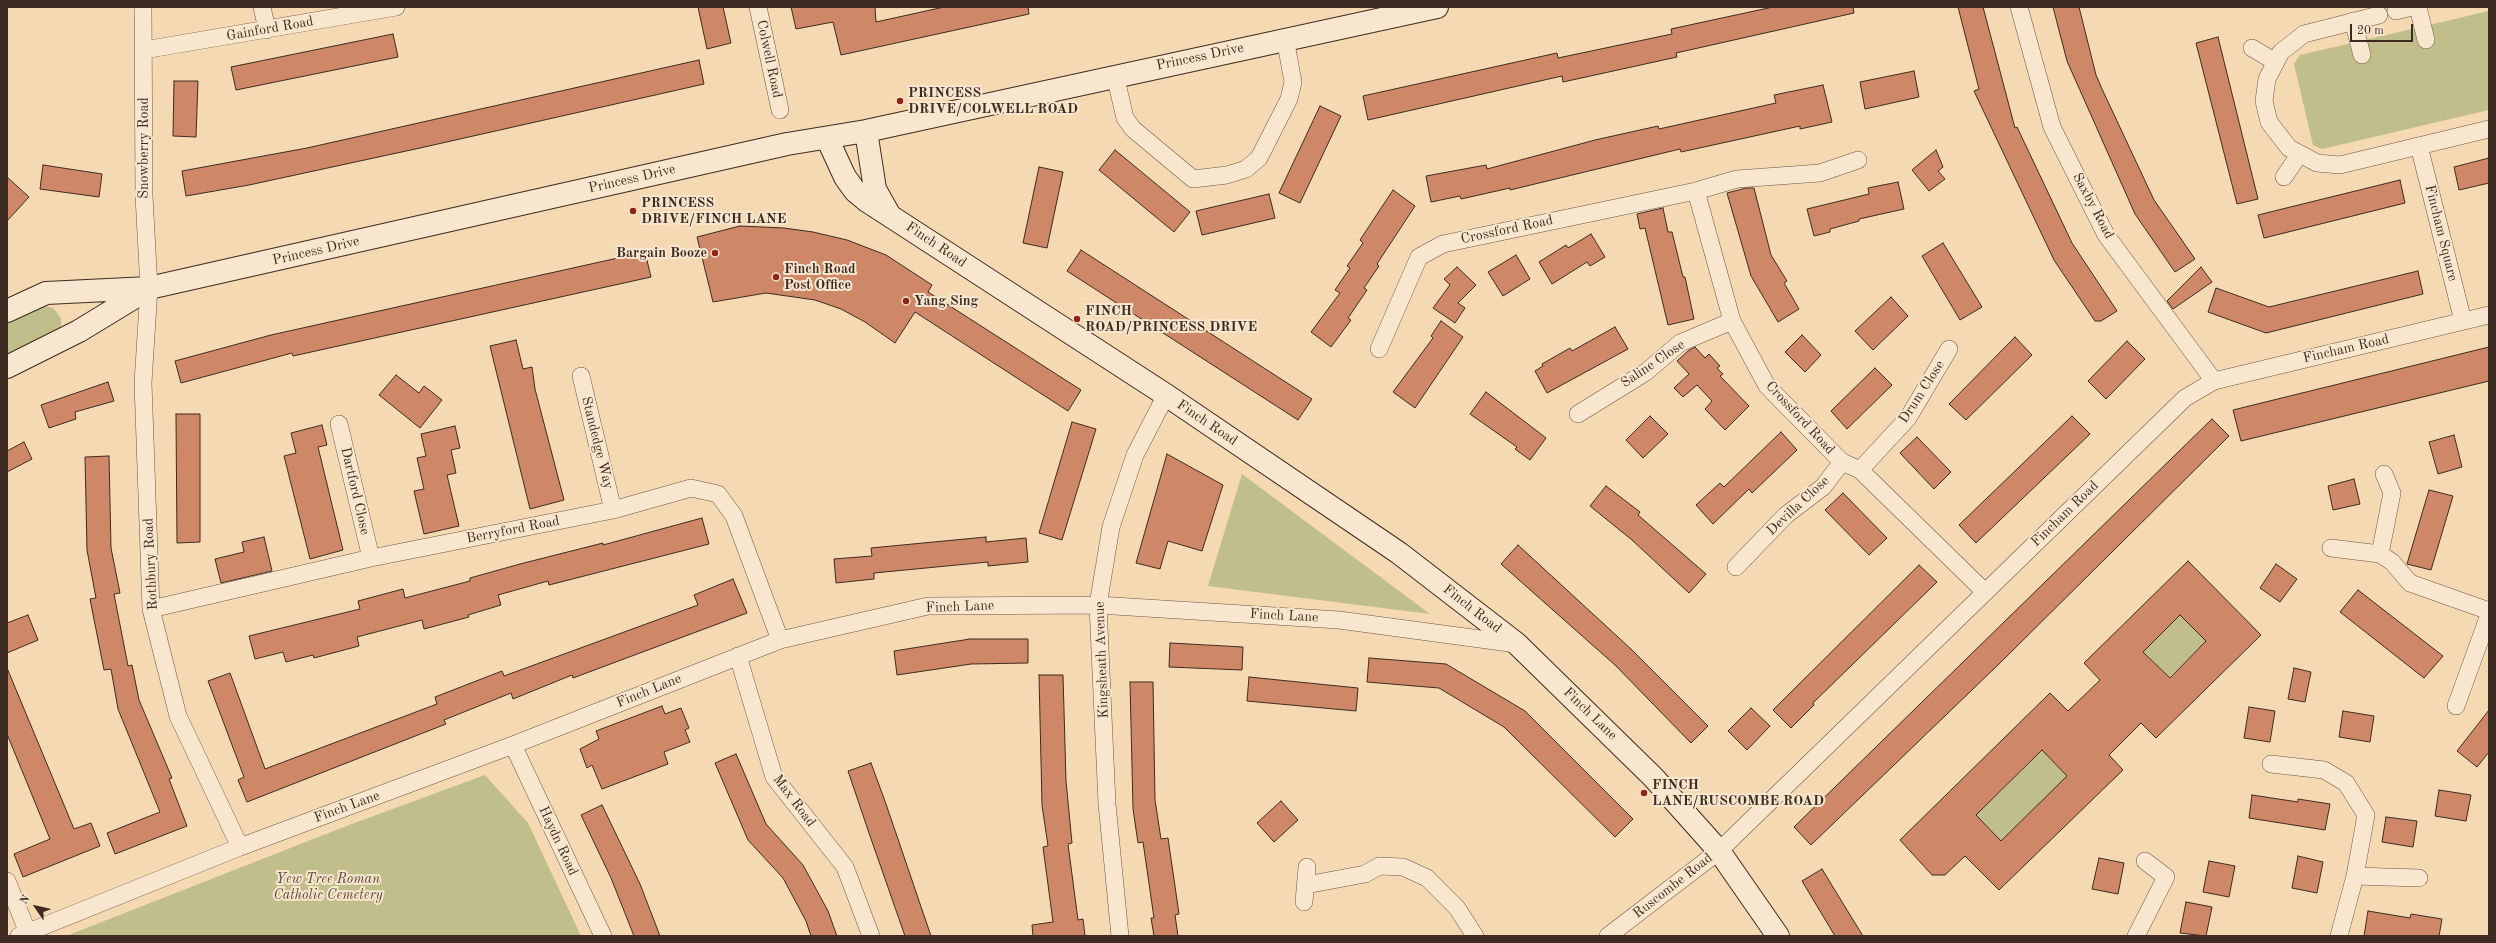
<!DOCTYPE html>
<html>
<head>
<meta charset="utf-8">
<style>
  body { margin:0 }
  #map { position:relative; width:2496px; height:943px; overflow:hidden; background:#f5d9b3; font-family:"Old Standard TT",serif }
  canvas { display:block }
  .frame { position:absolute; inset:0; border:8px solid #3d2b21; pointer-events:none }
  .north { position:absolute; left:16px; top:887px; width:40px; height:40px; -webkit-text-stroke:3px #f8e6ce; paint-order:stroke; rotate:304deg; font-size:11px; font-weight:700; line-height:16px; text-align:center; color:#3d2b21 }
  .north::after { content:''; display:block; margin:auto; width:14px; height:18px; background:#3d2b21; clip-path:polygon(50% 0,100% 100%,50% 72%,0 100%) }
  .scale { position:absolute; left:2350px; top:24px; width:63px; height:18px; box-sizing:border-box; border:2px solid #3d2b21; border-top:0; padding-left:5px; font-size:12px; line-height:14px; white-space:nowrap; color:#3d2b21; -webkit-text-stroke:3px #f8e6ce; paint-order:stroke }
</style>
</head>
<body>
<div id="map">
<canvas width="2496" height="943"></canvas>
<div class="frame"></div>
<div class="north">N</div>
<div class="scale">20 m</div>
</div>
<script>
const context = document.querySelector('canvas').getContext('2d');
context.lineJoin = 'round';
function paint(path, color) {
  context.fillStyle = color;
  context.fill(path, 'evenodd');
}
function toPath(rows) {
  const path = new Path2D();
  for (const r of rows) {
    path.moveTo(r[0], r[1]);
    for (let i = 2; i < r.length; i += 2) path.lineTo(r[i], r[i + 1]);
  }
  return path;
}
function strokePath(path, color, width, dash) {
  context.strokeStyle = color;
  context.lineWidth = width;
  context.lineCap = dash ? 'butt' : 'round';
  context.setLineDash(dash || []);
  context.stroke(path);
}
function drawText(font, color, halo, rows, align = 'center') {
  context.font = font + ' "Old Standard TT",serif';
  context.lineWidth = 4;
  context.setLineDash([]);
  context.textBaseline = 'middle';
  context.strokeStyle = halo;
  context.fillStyle = color;
  for (const [text, x, y, turn = 0] of rows) {
    context.save();
    context.translate(x, y);
    context.rotate((+turn || 0) * Math.PI / 180);
    context.textAlign = isNaN(turn) ? turn : align;
    if (halo) context.strokeText(text, 0, 0);
    context.fillText(text, 0, 0);
    context.restore();
  }
}
const green = toPath([
  [2489,11,2489,110,2322,149,2313,145,2294,64,2300,55],
  [41,305,53,308,61,318,61,327,42,344,7,360,7,322],
  [1242,474,1430,614,1208,586],
  [2186,609,2212,635,2163,684,2164,672,2147,655,2138,657],
  [2048,745,2048,756,2063,772,2073,771,2001,841,1976,815],
  [485,775,528,823,581,936,66,936,349,825]
]);
const building = toPath([
  [698,7,723,7,731,43,707,49,698,7],
  [791,7,875,7,876,22,944,7,1028,7,1029,14,841,55,833,22,796,29,791,7],
  [1773,7,1853,7,1854,13,1676,53,1677,57,1563,82,1562,76,1368,120,1363,96,1557,53,1558,58,1672,34,1671,29,1773,7],
  [1958,7,1983,7,2015,128,2017,127,2072,243,2117,311,2101,321,2095,321,2054,260,1974,91,1979,89,1958,7],
  [2053,7,2079,7,2096,75,2102,89,2154,200,2195,259,2175,272,2135,214,2067,61,2053,7],
  [393,34,398,57,236,90,231,67,393,34],
  [2218,37,2258,199,2237,204,2196,43,2218,37],
  [699,60,704,84,420,148,249,185,186,196,182,171,307,148,699,60],
  [1914,71,1919,97,1865,109,1860,82,1914,71],
  [174,81,198,81,196,137,173,136,174,81],
  [1823,85,1832,122,1800,129,1800,126,1681,152,1680,149,1510,190,1510,188,1461,199,1460,196,1431,202,1426,176,1486,165,1487,169,1595,140,1658,126,1659,129,1776,103,1774,95,1823,85],
  [1320,106,1341,116,1300,203,1279,193,1320,106],
  [1115,150,1190,212,1174,232,1099,170,1115,150],
  [1936,150,1943,167,1938,171,1945,179,1929,191,1912,170,1936,150],
  [2489,158,2489,183,2459,190,2454,167,2489,158],
  [43,165,102,174,99,197,40,189,43,165],
  [1039,167,1063,172,1047,248,1023,243,1039,167],
  [7,177,29,197,7,221,7,177],
  [2400,180,2405,203,2264,238,2258,215,2400,180],
  [1898,182,1904,209,1859,219,1859,221,1830,229,1830,232,1814,236,1807,209,1869,194,1868,188,1898,182],
  [1746,188,1754,188,1771,255,1787,281,1784,283,1799,309,1778,322,1751,276,1727,193,1746,188],
  [1393,190,1415,206,1377,264,1379,266,1364,288,1367,290,1348,318,1351,320,1331,347,1311,332,1340,293,1335,290,1350,268,1347,266,1363,243,1360,240,1393,190],
  [1269,194,1275,218,1202,235,1196,211,1269,194],
  [1663,208,1668,232,1672,232,1683,277,1685,277,1694,319,1668,325,1645,228,1640,229,1637,214,1663,208],
  [740,226,784,228,813,232,847,240,886,255,932,285,928,292,1081,390,1068,411,915,312,895,343,865,322,841,309,815,300,766,293,713,302,697,237,740,226],
  [1591,234,1605,257,1590,266,1587,262,1552,284,1539,262,1566,245,1568,248,1591,234],
  [1943,243,1982,307,1960,320,1922,256,1943,243],
  [1081,250,1312,399,1298,420,1067,271,1081,250],
  [645,252,651,277,293,356,292,353,181,383,175,361,271,335,645,252],
  [1516,255,1530,279,1503,296,1488,272,1516,255],
  [1457,267,1476,285,1458,303,1465,308,1455,323,1433,308,1450,285,1444,279,1457,267],
  [2201,267,2212,282,2173,309,2167,301,2201,267],
  [2418,271,2423,294,2266,333,2208,312,2216,288,2269,307,2418,271],
  [1891,297,1908,316,1873,350,1855,331,1891,297],
  [1441,321,1463,337,1415,408,1393,392,1433,338,1431,336,1441,321],
  [1615,327,1628,349,1547,393,1535,371,1543,366,1542,364,1570,348,1572,351,1615,327],
  [1802,335,1821,355,1805,372,1785,352,1802,335],
  [2015,337,2032,355,1966,420,1949,404,2015,337],
  [516,340,523,369,532,367,535,389,564,500,530,509,490,346,516,340],
  [2127,341,2145,359,2106,399,2088,381,2127,341],
  [1695,347,1705,358,1709,354,1720,366,1717,368,1723,374,1720,376,1749,406,1725,430,1705,409,1712,401,1697,385,1683,397,1674,388,1689,374,1677,361,1688,351,1695,347],
  [2489,347,2489,381,2241,441,2233,410,2489,347],
  [1875,368,1892,385,1847,429,1831,411,1875,368],
  [396,375,419,393,424,386,442,400,420,428,379,395,396,375],
  [108,382,114,401,75,412,76,419,49,428,41,405,108,382],
  [1486,392,1546,438,1530,460,1515,449,1517,447,1470,414,1486,392],
  [176,414,200,414,200,542,177,543,176,414],
  [1650,416,1668,434,1643,458,1626,440,1650,416],
  [2072,416,2090,434,1976,543,1959,525,2072,416],
  [2212,419,2229,436,2001,662,1811,845,1794,827,2212,419],
  [1072,422,1096,429,1062,540,1039,533,1072,422],
  [322,425,327,445,318,447,343,550,310,559,284,456,296,453,291,433,322,425],
  [455,426,460,448,451,450,456,473,447,475,459,526,424,534,414,491,424,489,417,458,426,456,421,434,455,426],
  [1781,432,1797,450,1752,493,1749,489,1713,524,1696,505,1720,483,1724,487,1781,432],
  [2454,435,2462,467,2438,474,2429,442,2454,435],
  [1917,437,1951,472,1934,489,1900,453,1917,437],
  [24,442,32,459,7,472,7,451,24,442],
  [1167,454,1223,485,1202,551,1168,541,1160,569,1136,563,1167,454],
  [109,456,111,548,120,593,114,594,128,666,132,665,139,700,172,778,169,779,187,826,115,854,107,833,160,812,118,709,111,669,104,670,90,599,96,598,87,550,85,457,109,456],
  [2354,479,2360,504,2333,510,2328,486,2354,479],
  [1606,486,1640,512,1638,515,1706,574,1689,593,1632,540,1590,506,1606,486],
  [2429,490,2453,496,2431,570,2407,564,2429,490],
  [1843,493,1887,538,1869,555,1825,510,1843,493],
  [702,518,709,544,549,585,548,581,498,595,501,605,468,615,469,617,424,629,422,620,357,637,359,646,314,658,313,655,286,662,283,652,255,659,249,636,360,609,358,601,403,589,405,598,470,581,470,578,520,564,603,543,603,545,702,518],
  [264,537,272,571,221,583,215,559,244,552,242,542,264,537],
  [986,537,986,542,1026,538,1028,562,988,566,988,562,874,573,874,579,836,583,834,559,872,556,871,548,986,537],
  [1518,545,1631,649,1708,726,1691,743,1615,665,1501,564,1518,545],
  [2188,561,2261,635,2156,738,2141,723,2109,755,2123,770,1999,890,1965,856,1945,875,1932,875,1900,840,2050,693,2068,711,2100,680,2084,663,2188,561],
  [2180,615,2206,641,2170,678,2143,652,2180,615],
  [2042,750,2067,776,2001,841,1976,815,2042,750],
  [2276,564,2297,579,2280,602,2260,588,2276,564],
  [1919,565,1937,582,1813,703,1814,705,1791,728,1773,710,1919,565],
  [733,579,747,613,573,678,572,675,513,699,511,693,444,720,446,724,247,802,238,780,244,777,208,681,230,673,265,769,437,704,435,697,502,671,504,676,698,605,694,595,733,579],
  [2358,590,2443,656,2424,678,2340,612,2358,590],
  [28,615,38,640,7,653,7,623,28,615],
  [970,639,1028,639,1028,663,971,664,897,675,894,651,970,639],
  [1170,643,1243,647,1242,670,1169,667,1170,643],
  [1369,658,1446,664,1525,711,1633,819,1615,837,1504,727,1439,688,1367,682,1369,658],
  [7,668,74,829,91,823,100,846,23,877,14,854,50,839,7,734,7,668],
  [2294,668,2311,672,2305,702,2288,699,2294,668],
  [1039,675,1063,675,1066,781,1072,843,1068,844,1078,920,1083,919,1085,936,1033,936,1032,925,1053,922,1043,847,1048,846,1042,805,1039,675],
  [1249,677,1358,688,1356,711,1247,701,1249,677],
  [1130,682,1153,682,1155,800,1161,839,1168,838,1179,914,1175,915,1178,936,1154,936,1151,918,1154,918,1143,842,1138,843,1133,809,1130,682],
  [662,706,665,714,681,708,689,728,685,730,690,742,664,752,668,764,602,789,592,765,587,768,580,749,599,739,596,731,662,706],
  [2249,707,2275,711,2270,742,2244,738,2249,707],
  [1751,708,1770,726,1747,750,1728,731,1751,708],
  [2489,710,2489,752,2477,767,2457,751,2489,710],
  [2343,711,2374,716,2370,742,2339,737,2343,711],
  [736,754,766,824,803,865,828,911,837,936,811,936,806,921,783,878,748,840,715,763,736,754],
  [871,763,886,804,931,936,905,936,869,833,848,771,871,763],
  [2439,790,2471,795,2466,821,2435,816,2439,790],
  [2252,795,2298,802,2298,799,2330,804,2325,830,2249,818,2252,795],
  [1281,801,1298,820,1274,842,1257,823,1281,801],
  [602,805,640,884,660,936,634,936,611,878,581,815,602,805],
  [2386,817,2417,821,2413,847,2382,842,2386,817],
  [2298,856,2323,862,2317,893,2292,888,2298,856],
  [2099,858,2124,863,2118,894,2092,889,2099,858],
  [2209,861,2235,866,2229,897,2203,892,2209,861],
  [1822,869,1850,915,1863,936,1835,936,1802,881,1822,869],
  [2186,902,2212,907,2206,936,2180,933,2186,902],
  [2368,911,2410,918,2411,914,2442,919,2439,936,2364,936,2368,911]
]);
const street = toPath([
  [143,7,144,196,149,288,143,383,151,609,178,716,240,847],
  [262,7,267,30],
  [758,7,780,110],
  [2019,7,2052,127,2106,235,2214,381],
  [2418,7,2426,40],
  [2396,11,2412,7],
  [2379,15,2304,34,2281,52,2267,79,2264,101,2269,122,2289,148,2317,163,2340,165,2489,129],
  [2353,21,2362,55],
  [2252,48,2274,61],
  [144,50,396,7],
  [1115,75,1125,118,1133,129,1193,179,1227,175,1246,169,1259,158,1289,99,1293,82,1285,38],
  [2419,146,2463,321],
  [2284,177,2299,155],
  [1696,191,1732,321,1767,386,1842,462,1860,470,1984,591],
  [1379,349,1419,257,1443,244,1696,191,1737,179,1820,173,1858,160],
  [581,376,613,510],
  [1578,414,1646,372,1680,343,1732,321],
  [339,424,371,558],
  [1860,470,1908,418,1949,349],
  [2331,548,2380,554,2392,562,2410,583,2489,611],
  [2380,554,2392,493,2384,474],
  [1736,567,1786,515,1823,487,1842,462],
  [151,609,371,558,613,510,691,488,718,494,734,516,780,640],
  [738,656,774,777,845,867,871,936],
  [2456,706,2489,615],
  [513,745,603,936],
  [2271,764,2324,770,2346,783,2366,815,2355,876,2339,936],
  [2355,876,2419,878],
  [7,881,28,933],
  [1306,885,1365,874,1379,866,1403,867,1427,878,1457,908,1475,936],
  [1304,902,1307,867],
  [19,936,240,847,513,745,780,640,928,606,1098,605,1339,620,1517,644],
  [1120,936,1107,804,1098,605,1111,527,1135,455,1166,395],
  [1608,936,1719,851,2185,398,2214,381,2489,315],
  [2136,936,2166,877,2145,861]
]);
const secondary = toPath([
  [866,131,875,189,889,214],
  [827,138,845,177,855,191,867,201,1166,395,1399,553,1517,644,1653,777,1719,851,1778,936],
  [7,311,46,293,149,288,787,144,866,131,1437,7],
  [7,367,79,331,148,289]
]);
const markers = [
  [900,101,4,"#8f2418"],
  [633,211,4,"#8f2418"],
  [715,253,4,"#8f2418"],
  [776,277,4,"#8f2418"],
  [906,301,4,"#8f2418"],
  [1077,319,4,"#8f2418"],
  [1644,793,4,"#8f2418"]
];
const streetNames = [
  ["Gainford Road",270,29,-10],
  ["Princess Drive",1200,57,-12],
  ["Colwell Road",769,59,78],
  ["Snowberry Road",144,148,-90],
  ["Princess Drive",632,179,-13],
  ["Saxby Road",2093,206,62],
  ["Crossford Road",1507,230,-12],
  ["Fincham Square",2441,233,76],
  ["Finch Road",936,245,34],
  ["Princess Drive",316,251,-13],
  ["Fincham Road",2346,349,-13],
  ["Saline Close",1653,364,-34],
  ["Drum Close",1922,392,-57],
  ["Crossford Road",1800,418,47],
  ["Finch Road",1207,423,34],
  ["Standedge Way",597,443,76],
  ["Dartford Close",355,491,77],
  ["Devilla Close",1798,506,-43],
  ["Fincham Road",2065,514,-44],
  ["Berryford Road",513,530,-11],
  ["Rothbury Road",151,564,-93],
  ["Finch Lane",960,607,-2],
  ["Finch Road",1472,609,38],
  ["Finch Lane",1284,616,3],
  ["Kingsheath Avenue",1102,660,-92],
  ["Finch Lane",649,691,-22],
  ["Finch Lane",1590,714,44],
  ["Max Road",794,801,53],
  ["Finch Lane",347,807,-20],
  ["Haydn Road",558,841,65],
  ["Ruscombe Road",1673,886,-38]
];
const poiNames = [
  ["PRINCESS",908,93],
  ["DRIVE/COLWELL ROAD",908,109],
  ["PRINCESS",641,203],
  ["DRIVE/FINCH LANE",641,219],
  ["Bargain Booze",707,253,"right"],
  ["Finch Road",784,269],
  ["Post Office",784,285],
  ["Yang Sing",914,301],
  ["FINCH",1085,311],
  ["ROAD/PRINCESS DRIVE",1085,327],
  ["FINCH",1652,785],
  ["LANE/RUSCOMBE ROAD",1652,801]
];
const parkNames = [
  ["Yew Tree Roman",328,879],
  ["Catholic Cemetery",328,895]
];
paint(green, '#c0be8a');
paint(building, '#ce8867');
strokePath(building, '#3d2b21', 1);
strokePath(street, '#6b5646', 18);
strokePath(secondary, '#3d2b21', 24);
strokePath(street, '#f8e6ce', 17);
strokePath(secondary, '#f8e6ce', 22);
for (const [x, y, r, color] of markers) {
  const dot = new Path2D();
  dot.arc(x, y, r, 0, 2 * Math.PI);
  context.fillStyle = color;
  context.fill(dot);
  strokePath(dot, '#f8e6ce', 1.5);
}
drawText('14px', '#3d2b21', '#f8e6ce', streetNames);
drawText('bold 14px', '#3d2b21', '#f8e6ce', poiNames, 'left');
drawText('italic 14px', '#574836', '#f8e6ce', parkNames);
</script>
</body>
</html>
